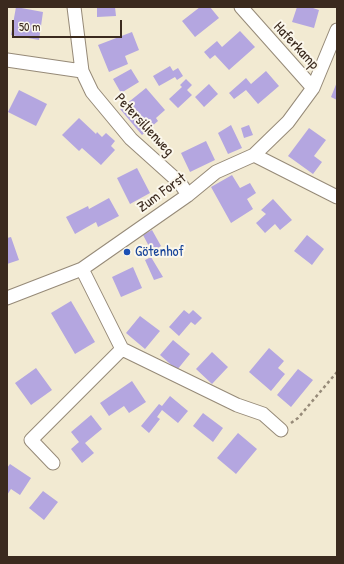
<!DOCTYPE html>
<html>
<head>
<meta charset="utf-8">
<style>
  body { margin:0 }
  #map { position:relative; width:344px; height:564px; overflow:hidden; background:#f2ead2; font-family:"Patrick Hand",sans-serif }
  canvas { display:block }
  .frame { position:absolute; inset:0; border:8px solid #3b2a1e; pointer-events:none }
  .scale { position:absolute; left:12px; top:20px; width:110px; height:18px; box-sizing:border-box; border:2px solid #3b2a1e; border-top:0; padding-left:5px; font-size:12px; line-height:14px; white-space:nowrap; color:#3b2a1e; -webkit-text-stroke:3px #fbf7ec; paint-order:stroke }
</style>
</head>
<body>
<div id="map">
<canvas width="344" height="564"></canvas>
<div class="frame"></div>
<div class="scale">50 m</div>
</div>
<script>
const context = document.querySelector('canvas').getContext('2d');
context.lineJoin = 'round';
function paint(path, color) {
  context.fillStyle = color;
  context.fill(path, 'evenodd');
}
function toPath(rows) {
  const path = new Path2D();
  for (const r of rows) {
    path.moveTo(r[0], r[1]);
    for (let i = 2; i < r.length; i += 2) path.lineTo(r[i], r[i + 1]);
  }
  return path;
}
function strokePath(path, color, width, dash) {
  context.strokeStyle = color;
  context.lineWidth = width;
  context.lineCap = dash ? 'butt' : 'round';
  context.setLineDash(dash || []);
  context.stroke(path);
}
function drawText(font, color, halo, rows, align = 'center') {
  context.font = font + ' "Patrick Hand",sans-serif';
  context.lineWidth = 4;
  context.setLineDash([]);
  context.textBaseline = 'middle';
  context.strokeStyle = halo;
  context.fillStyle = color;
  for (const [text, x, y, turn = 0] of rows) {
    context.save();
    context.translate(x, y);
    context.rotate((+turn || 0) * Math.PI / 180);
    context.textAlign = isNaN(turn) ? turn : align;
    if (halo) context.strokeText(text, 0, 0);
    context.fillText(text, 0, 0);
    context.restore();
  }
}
const building = toPath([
  [16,7,43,12,39,40,11,35],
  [97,7,115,7,116,16,97,17],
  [200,7,210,7,219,18,195,37,182,21],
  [297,7,310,7,319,10,314,28,292,22],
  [240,31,255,47,229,70,215,55,210,59,204,52,217,41,222,47],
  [132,32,139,50,125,56,128,64,109,72,98,45],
  [170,66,173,71,178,68,183,76,177,80,175,77,159,86,153,76],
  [131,69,139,82,121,93,113,79],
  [266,71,279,86,258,104,246,90,234,99,229,93,246,78,251,84],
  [186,79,192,85,187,90,192,95,178,108,169,99,182,87,180,85],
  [337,82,337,100,331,97],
  [209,84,218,94,204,107,195,97],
  [146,88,165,110,156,118,158,121,142,135,120,109],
  [19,90,47,104,36,126,8,112],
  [79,118,96,134,97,132,102,137,106,133,115,141,111,146,115,150,101,165,82,148,79,151,62,135],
  [231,125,242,148,228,154,218,133],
  [249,125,253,135,244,138,241,128],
  [309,128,326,140,314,156,322,162,313,174,288,156],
  [206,141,215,160,190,172,181,153],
  [137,168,150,193,130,204,117,178],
  [232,175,240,188,250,183,256,193,247,199,253,209,231,223,211,187],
  [109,198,119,216,98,227,96,222,75,234,66,217,88,206,89,209],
  [273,199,292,220,280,230,275,224,265,233,256,223,266,214,261,210],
  [152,230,161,246,152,252,143,235],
  [307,235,324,249,312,265,294,251],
  [11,237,19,260,7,264,7,238],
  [151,257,163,277,154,280,145,260],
  [133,267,142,288,121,297,112,277],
  [71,301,95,342,75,354,51,313],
  [184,310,189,314,193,310,202,318,195,325,191,322,179,336,169,327],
  [140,316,160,331,145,349,126,333],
  [173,340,190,354,177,370,160,355],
  [269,348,284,361,278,368,285,374,271,391,249,372],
  [212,352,228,367,212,384,196,369],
  [36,368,52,390,31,405,15,383],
  [298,369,313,380,291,407,277,395],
  [132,381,146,402,129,413,124,406,109,416,100,403],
  [170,396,188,411,178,423,162,410,157,417,160,419,149,433,141,426,159,404,162,406],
  [203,413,223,428,213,442,193,426],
  [91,415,102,429,85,443,94,453,82,463,71,449,79,442,71,432],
  [238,433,257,449,236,474,217,458],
  [10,464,31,478,20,495,11,489,7,495,7,468],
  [43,491,58,502,44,520,29,508]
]);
const path = toPath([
  [291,423,298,418,337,372]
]);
const minor = toPath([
  [74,7,82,71,92,92,131,139,180,183,188,195],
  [241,7,313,88],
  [7,60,82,71],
  [254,155,337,197],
  [82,269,122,349,237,405,263,414,281,430],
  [7,298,82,269,188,195,216,172,254,155,288,122,313,88,337,30],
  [53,463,31,440,122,349]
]);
const markers = [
  [127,252,4,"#1a4fb4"]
];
const streetNames = [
  ["Haferkamp",296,46,47],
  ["Petersilienweg",144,125,47],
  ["Zum Forst",162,193,-36]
];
const transitNames = [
  ["Götenhof",135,252]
];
paint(building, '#b4a6e0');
strokePath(minor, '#968a78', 15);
strokePath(path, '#968a78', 2.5, [3, 3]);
strokePath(minor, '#fff', 13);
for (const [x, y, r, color] of markers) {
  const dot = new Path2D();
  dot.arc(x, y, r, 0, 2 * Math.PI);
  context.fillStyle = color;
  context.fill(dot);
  strokePath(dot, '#fbf7ec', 1.5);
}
drawText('15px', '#3b2a1e', '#fbf7ec', streetNames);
drawText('15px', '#164399', '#fbf7ec', transitNames, 'left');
</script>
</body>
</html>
